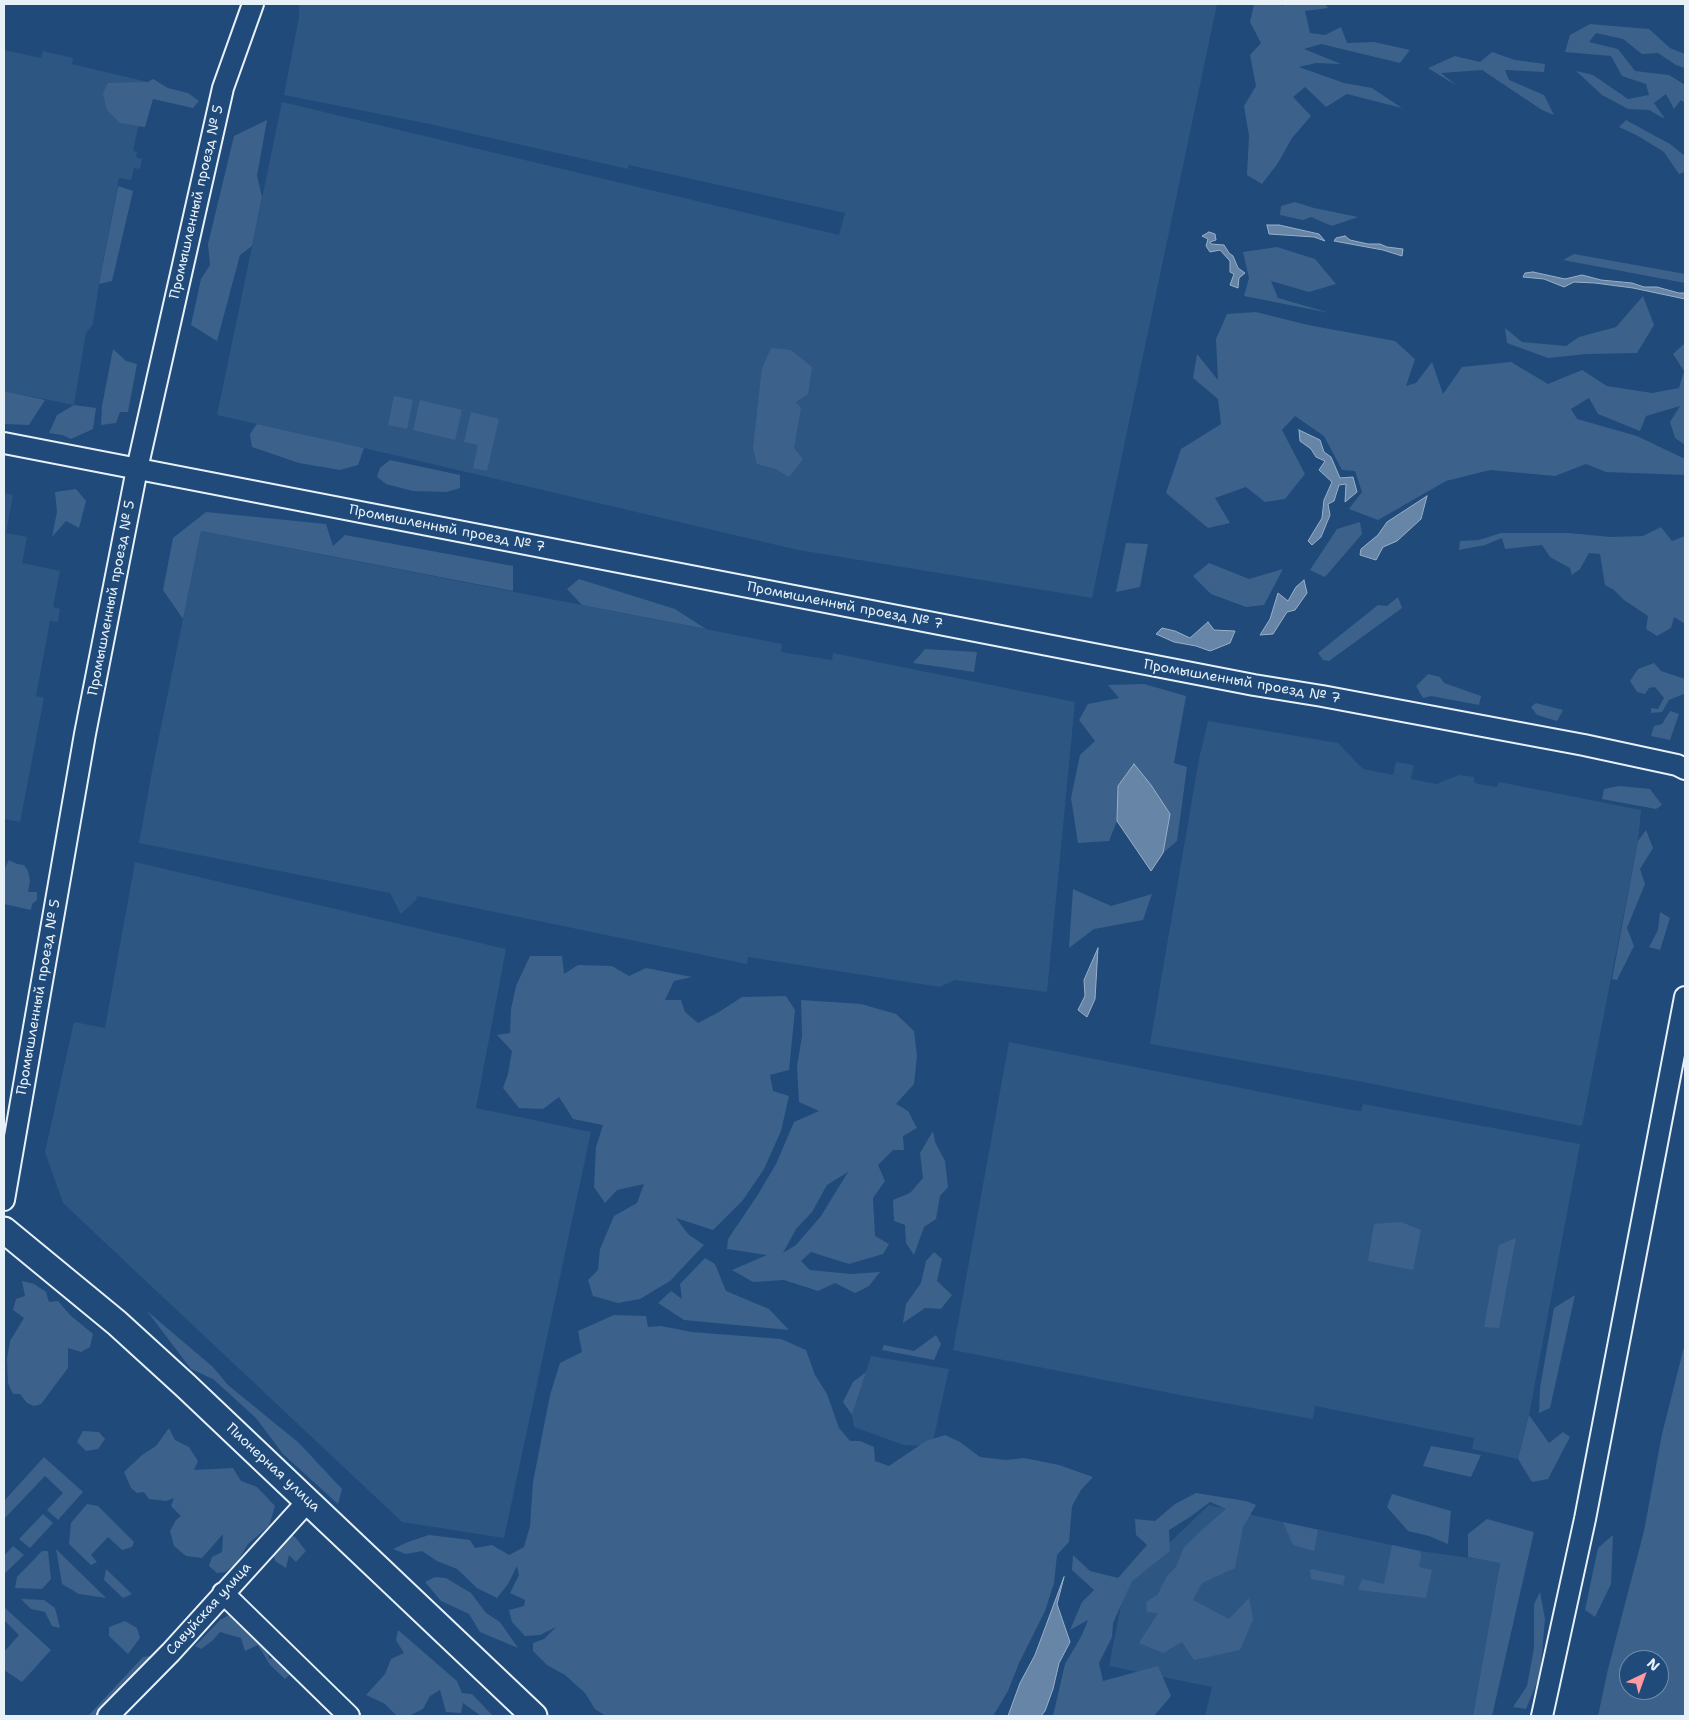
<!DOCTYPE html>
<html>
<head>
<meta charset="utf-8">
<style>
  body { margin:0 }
  #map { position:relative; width:1689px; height:1720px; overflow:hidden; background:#1f4a7a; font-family:"Shantell Sans",sans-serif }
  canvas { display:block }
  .frame { position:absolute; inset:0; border:5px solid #e8f1f8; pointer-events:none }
  .north { position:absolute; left:1619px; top:1650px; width:50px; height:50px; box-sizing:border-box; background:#1f4a7a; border:1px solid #6f8dac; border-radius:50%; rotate:42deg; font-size:14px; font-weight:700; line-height:20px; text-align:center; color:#e8f1f8 }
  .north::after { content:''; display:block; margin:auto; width:18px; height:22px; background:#ff9aa2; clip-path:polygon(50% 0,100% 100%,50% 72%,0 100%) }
</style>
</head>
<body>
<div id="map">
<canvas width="1689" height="1720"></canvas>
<div class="frame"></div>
<div class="north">N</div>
</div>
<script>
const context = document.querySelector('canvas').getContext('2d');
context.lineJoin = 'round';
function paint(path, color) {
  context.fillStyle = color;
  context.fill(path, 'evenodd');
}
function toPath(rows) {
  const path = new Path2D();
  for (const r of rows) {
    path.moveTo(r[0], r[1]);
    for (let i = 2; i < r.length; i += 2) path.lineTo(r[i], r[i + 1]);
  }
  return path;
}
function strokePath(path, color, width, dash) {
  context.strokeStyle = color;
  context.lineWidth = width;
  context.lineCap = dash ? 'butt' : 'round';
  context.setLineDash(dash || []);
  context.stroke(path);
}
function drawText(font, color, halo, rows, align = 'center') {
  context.font = font + ' "Shantell Sans",sans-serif';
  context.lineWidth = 4;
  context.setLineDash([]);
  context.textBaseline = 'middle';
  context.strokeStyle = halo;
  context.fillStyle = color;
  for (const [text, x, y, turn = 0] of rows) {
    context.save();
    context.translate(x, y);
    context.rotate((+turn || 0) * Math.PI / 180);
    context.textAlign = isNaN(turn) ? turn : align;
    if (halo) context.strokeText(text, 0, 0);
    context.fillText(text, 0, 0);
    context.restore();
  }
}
const built = toPath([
  [299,4,1217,4,1092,598,798,550,364,448,217,415,282,102,839,235,845,213,629,165,628,169,425,123,284,95,299,17],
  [4,50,41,58,43,51,73,58,72,64,148,82,145,127,138,127,133,151,137,152,136,157,142,159,140,169,134,168,131,180,119,178,99,284,93,324,86,333,74,405,4,391],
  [4,493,13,495,6,533,27,537,22,563,60,571,53,607,60,609,58,622,50,621,36,696,44,698,20,822,4,819],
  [201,531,782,644,781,652,832,660,833,653,1075,702,1047,992,955,980,940,987,748,957,747,964,417,896,416,900,401,914,390,893,139,843,153,766],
  [1208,721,1338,743,1363,769,1393,775,1396,762,1414,765,1411,779,1436,784,1459,775,1468,776,1474,777,1474,782,1478,784,1497,787,1499,782,1641,810,1638,841,1582,1126,1358,1081,1150,1044,1199,759],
  [135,862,506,949,476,1108,591,1132,504,1538,402,1522,63,1203,45,1152,74,1022,105,1028],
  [1009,1042,1347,1109,1361,1111,1363,1104,1580,1144,1529,1415,1518,1459,1472,1449,1474,1438,1315,1406,1313,1419,1180,1395,953,1350],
  [871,1356,949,1369,932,1446,904,1445,854,1427,852,1415],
  [1209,1505,1283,1522,1420,1551,1500,1562,1473,1716,1205,1716,1212,1687,1109,1666,1125,1585]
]);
const green = toPath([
  [1254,4,1280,4,1282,6,1285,4,1325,4,1328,8,1305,11,1310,33,1325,35,1341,27,1347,43,1374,42,1410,50,1400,63,1321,44,1304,49,1341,64,1316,63,1299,67,1344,83,1372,88,1402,108,1347,94,1326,107,1305,87,1293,97,1311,116,1292,138,1278,163,1262,184,1247,175,1249,136,1244,106,1256,86,1250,55,1261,43,1250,22],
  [1590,24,1649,29,1670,48,1685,54,1685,68,1676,65,1658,53,1642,54,1623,39,1596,33,1589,42,1618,49,1635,71,1669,75,1685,85,1685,103,1681,100,1674,109,1666,94,1654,103,1665,119,1649,110,1628,109,1602,95,1576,71,1593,75,1628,99,1649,95,1646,84,1622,76,1611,56,1565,52,1570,35],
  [1492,52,1515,60,1545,64,1544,72,1505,70,1509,80,1544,95,1554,115,1542,110,1482,70,1441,73,1457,86,1428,68,1455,56,1480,62],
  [153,79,168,88,188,93,199,101,193,108,153,99,145,127,120,123,107,110,103,93,108,83,148,82],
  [267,120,257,176,262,197,252,246,240,255,217,341,191,325,201,279,210,265,208,244,234,136],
  [1626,120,1670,144,1685,156,1685,172,1679,174,1664,152,1638,136,1619,127],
  [118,186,133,191,112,281,99,284],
  [1295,202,1314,208,1358,217,1332,226,1311,217,1303,220,1280,215,1281,206],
  [1277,247,1315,259,1336,284,1309,292,1271,281,1278,298,1330,313,1244,296,1249,278,1243,252],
  [1574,254,1685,274,1685,283,1563,260],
  [1643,296,1654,325,1637,353,1587,354,1548,358,1507,343,1505,328,1522,342,1566,346,1579,337,1616,327],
  [1256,312,1308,325,1395,341,1415,359,1406,386,1416,383,1432,362,1443,394,1462,367,1511,362,1548,384,1582,370,1607,386,1652,393,1679,388,1684,371,1673,354,1685,343,1685,445,1675,438,1670,422,1680,406,1646,416,1640,431,1598,414,1589,398,1571,409,1577,419,1637,436,1685,459,1685,475,1606,472,1586,464,1555,476,1490,470,1446,481,1378,520,1349,509,1362,492,1355,471,1342,470,1324,436,1295,416,1282,430,1305,474,1285,499,1265,502,1246,487,1215,498,1230,523,1208,528,1166,493,1181,449,1221,424,1218,399,1193,378,1197,354,1218,380,1216,339,1227,314],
  [771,348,791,350,812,367,808,394,796,402,801,408,794,448,803,459,789,477,776,469,757,464,753,448,762,368],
  [113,349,126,361,137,364,128,412,120,412,116,423,101,425,102,406],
  [4,391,45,400,29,425,4,424],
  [394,396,413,400,407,429,388,425],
  [420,400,462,410,455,440,413,430],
  [74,405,96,408,93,429,71,439,62,435,49,433,57,415],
  [471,412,499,419,487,471,473,468,478,445,464,442],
  [257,424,364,448,358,465,340,470,299,463,252,447,250,434],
  [390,460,460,475,460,488,446,492,413,491,386,484,377,477,380,468],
  [76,489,86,501,79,528,66,521,52,537,57,512,55,492],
  [206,512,326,524,333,546,345,535,513,566,513,591,201,531,183,619,163,590,173,538],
  [1360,522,1362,534,1325,577,1310,570,1337,529],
  [1661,527,1672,541,1685,536,1685,624,1674,617,1671,628,1657,636,1646,629,1648,616,1624,600,1614,590,1605,585,1600,554,1589,553,1580,569,1572,575,1570,568,1550,557,1542,545,1505,549,1502,538,1485,545,1459,550,1460,541,1479,540,1501,533,1568,533,1611,537,1643,536],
  [1126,543,1148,544,1140,587,1116,592],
  [1209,563,1249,579,1283,569,1264,605,1246,607,1211,594,1193,576],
  [579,579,675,609,706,629,582,605,567,589],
  [1398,597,1402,608,1329,661,1323,660,1318,653,1378,605,1387,606],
  [925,649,977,652,974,672,913,663],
  [1654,663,1661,671,1685,679,1685,690,1684,694,1669,700,1662,712,1651,713,1651,708,1658,709,1664,698,1655,687,1649,688,1645,694,1637,692,1630,681,1638,669],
  [1428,674,1440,677,1444,683,1481,696,1479,705,1431,696,1423,698,1416,686],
  [1144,684,1186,696,1174,763,1187,767,1177,841,1163,853,1170,814,1134,764,1118,786,1117,821,1109,841,1078,843,1071,798,1080,755,1095,741,1079,720,1088,704,1119,698,1108,685],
  [1536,703,1563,710,1557,721,1537,715,1531,707],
  [1670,711,1679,714,1670,740,1651,736,1654,726,1662,724],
  [1619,786,1650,789,1662,805,1656,809,1602,799,1604,789],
  [1646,830,1653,848,1640,869,1645,884,1627,928,1634,946,1617,980,1612,979,1638,841],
  [9,860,17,864,24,865,28,871,30,881,28,892,37,892,37,900,32,904,31,910,4,904,4,870],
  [1073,889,1111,906,1152,894,1143,920,1094,929,1069,948],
  [1660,912,1670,918,1660,950,1649,947,1658,930],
  [530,956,562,956,564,974,578,965,612,966,629,976,646,968,692,977,674,981,665,1000,681,1000,685,1012,698,1023,719,1012,742,997,786,996,795,1010,789,1070,770,1075,773,1091,789,1096,781,1131,764,1169,743,1200,713,1230,676,1218,688,1234,704,1245,670,1281,640,1299,618,1303,593,1296,588,1280,598,1270,600,1249,614,1216,637,1203,644,1184,617,1190,605,1203,594,1187,596,1147,603,1125,573,1119,559,1097,543,1109,519,1108,503,1088,508,1074,512,1051,497,1035,510,1033,511,1009,516,986],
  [801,1000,861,1004,896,1014,914,1031,917,1056,914,1084,896,1104,908,1111,917,1128,903,1136,904,1150,893,1150,878,1165,885,1181,873,1198,875,1236,889,1244,883,1254,849,1264,811,1252,801,1261,810,1270,851,1274,880,1272,869,1286,855,1293,835,1283,818,1291,784,1280,753,1282,732,1270,767,1255,727,1249,728,1239,757,1196,776,1164,794,1122,819,1111,799,1102,797,1066,802,1036],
  [848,1172,821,1216,796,1245,783,1253,796,1229,812,1212,827,1185],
  [933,1131,935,1142,945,1161,948,1187,940,1196,936,1219,924,1227,914,1255,906,1243,905,1225,894,1221,893,1200,910,1193,923,1178,920,1153],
  [1401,1222,1421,1230,1413,1270,1368,1261,1374,1224],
  [1516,1238,1499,1328,1484,1327,1499,1245],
  [934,1252,942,1259,937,1281,952,1295,941,1309,925,1308,903,1323,906,1304,921,1283,926,1261],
  [705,1258,715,1264,726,1291,769,1309,789,1330,684,1320,658,1303,671,1291,682,1299,680,1284],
  [22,1281,34,1284,46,1292,49,1302,58,1301,70,1315,93,1334,90,1347,81,1352,68,1348,68,1368,41,1404,34,1406,27,1403,20,1394,13,1394,8,1383,7,1359,10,1341,24,1318,13,1310,16,1299,25,1296],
  [1575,1295,1550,1408,1539,1413,1540,1388,1554,1308],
  [147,1311,213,1367,228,1385,299,1443,342,1489,338,1504,283,1454,256,1418,213,1379,191,1369],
  [614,1315,646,1316,648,1327,661,1326,692,1332,781,1339,806,1350,815,1375,827,1394,839,1428,850,1441,860,1441,874,1447,875,1461,889,1466,926,1441,945,1435,960,1442,980,1457,1006,1460,1024,1458,1059,1465,1093,1477,1081,1490,1072,1506,1069,1542,1057,1555,1054,1583,1045,1611,1019,1663,1008,1691,993,1716,606,1716,595,1709,585,1693,565,1675,547,1665,533,1651,533,1643,544,1639,556,1627,540,1635,525,1636,512,1622,509,1610,524,1606,525,1600,510,1593,519,1575,517,1566,508,1584,497,1598,477,1588,457,1569,437,1561,422,1551,406,1554,393,1549,408,1542,429,1535,470,1540,475,1548,492,1545,509,1555,524,1547,530,1526,533,1482,550,1395,560,1363,582,1352,578,1331],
  [936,1335,941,1344,934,1360,882,1350,884,1345,914,1351],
  [1685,1343,1685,1716,1598,1716,1608,1669,1644,1531,1662,1434],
  [1629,1660,1659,1660,1659,1690,1629,1690],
  [866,1372,852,1415,843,1402,853,1382],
  [1529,1415,1549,1443,1563,1432,1570,1437,1548,1479,1532,1482,1518,1459],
  [169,1428,175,1440,189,1447,198,1461,194,1470,233,1468,241,1481,257,1487,275,1506,269,1526,248,1544,236,1564,225,1572,217,1573,209,1566,212,1557,222,1552,223,1534,202,1558,186,1556,174,1546,170,1531,176,1520,181,1516,171,1506,174,1498,166,1501,149,1499,144,1492,137,1493,131,1488,124,1472,142,1455,156,1446],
  [83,1431,99,1432,105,1439,98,1449,86,1451,77,1442],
  [1431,1446,1481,1455,1471,1477,1423,1466],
  [44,1457,83,1492,58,1520,47,1510,63,1493,45,1476,4,1519,4,1501],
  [1196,1493,1246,1501,1256,1505,1243,1527,1235,1568,1202,1583,1193,1600,1229,1619,1249,1598,1253,1619,1240,1650,1194,1660,1182,1642,1163,1653,1139,1643,1158,1613,1147,1612,1146,1602,1158,1594,1167,1576,1176,1567,1184,1547,1204,1528,1226,1509,1210,1502,1190,1517,1169,1530,1170,1551,1132,1581,1113,1623,1112,1637,1099,1663,1103,1681,1158,1666,1171,1696,1154,1716,1053,1716,1065,1664,1082,1635,1088,1620,1070,1630,1082,1602,1094,1590,1072,1570,1073,1555,1090,1571,1118,1578,1147,1545,1136,1535,1135,1519,1155,1521,1175,1504],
  [1392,1494,1451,1511,1448,1544,1429,1536,1408,1531,1387,1507],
  [87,1504,98,1506,134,1542,132,1547,122,1550,108,1537,91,1555,97,1562,91,1565,69,1544,71,1523],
  [43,1514,53,1523,30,1548,19,1539],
  [1487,1519,1534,1532,1492,1716,1473,1716,1500,1563,1468,1557,1468,1534],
  [1283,1522,1318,1530,1314,1551,1293,1545],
  [288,1532,296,1538,306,1551,296,1562,289,1555,286,1568,275,1561,273,1552],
  [1613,1535,1611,1584,1595,1617,1585,1610,1598,1548],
  [1392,1545,1420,1551,1421,1555,1419,1567,1432,1570,1426,1598,1358,1590,1362,1579,1384,1584],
  [13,1546,24,1555,4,1574,4,1556],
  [56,1549,106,1598,79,1594,62,1584],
  [42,1551,48,1551,51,1579,42,1589,15,1588,17,1577],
  [106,1569,132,1594,123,1598,104,1580],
  [1310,1569,1345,1576,1343,1585,1311,1579],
  [435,1577,446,1578,471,1593,486,1613,500,1622,518,1648,480,1632,469,1614,441,1601,425,1582],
  [1540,1592,1545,1619,1540,1675,1526,1709,1513,1707,1527,1686,1534,1648,1534,1604],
  [21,1599,44,1600,55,1608,60,1628,52,1626,45,1612,31,1609],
  [4,1607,51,1650,22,1682,4,1670,4,1652,19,1635,4,1620],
  [231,1614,266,1644,269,1659,279,1657,294,1671,285,1679,270,1665,258,1645,245,1651,241,1638,220,1632,212,1641,201,1649,195,1646,220,1620],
  [125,1621,137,1628,140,1638,128,1654,109,1636,109,1627],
  [398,1630,457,1681,462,1693,472,1694,493,1716,481,1716,463,1703,461,1713,446,1712,440,1690,430,1696,423,1709,409,1716,397,1716,385,1704,366,1695,385,1674,391,1659,404,1653,396,1640],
  [157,1655,144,1671,97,1716,88,1716,143,1657]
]);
const water = toPath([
  [1267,225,1279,225,1319,234,1325,241,1314,237,1269,234,1267,225],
  [1209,232,1215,234,1216,240,1210,242,1211,244,1224,245,1229,253,1233,256,1238,268,1245,273,1239,278,1238,288,1230,285,1234,274,1230,272,1230,261,1220,250,1210,252,1206,246,1208,239,1202,236,1209,232],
  [1345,236,1350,240,1368,244,1380,244,1387,247,1403,249,1402,256,1383,250,1334,241,1336,238,1345,236],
  [1533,272,1565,279,1582,275,1601,280,1632,283,1644,287,1657,287,1679,293,1685,293,1685,299,1633,288,1595,283,1574,282,1564,287,1544,279,1523,277,1525,273,1533,272],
  [1299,430,1320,440,1324,452,1331,457,1340,478,1353,477,1357,492,1345,502,1346,484,1339,485,1334,501,1328,504,1330,515,1321,537,1312,545,1308,541,1322,518,1324,500,1332,482,1319,470,1325,461,1316,457,1311,449,1300,441,1299,430],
  [1427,496,1421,519,1397,541,1383,547,1376,560,1360,555,1361,549,1378,535,1387,522,1427,496],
  [1304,580,1307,593,1295,610,1287,612,1273,634,1260,635,1270,619,1278,593,1288,601,1296,587,1304,580],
  [1208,622,1214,630,1235,631,1230,643,1210,651,1196,646,1174,642,1156,634,1162,628,1175,631,1190,638,1208,622],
  [1134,764,1151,785,1170,814,1163,853,1151,871,1117,821,1118,786,1134,764],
  [1098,948,1095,999,1087,1017,1078,1010,1085,996,1084,980,1098,948],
  [1064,1577,1057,1604,1070,1642,1059,1663,1053,1689,1045,1711,1041,1716,1008,1716,1020,1683,1035,1655,1064,1577]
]);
const minor = toPath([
  [4,443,1254,685,1322,696,1584,745,1677,765,1685,769],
  [4,1200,85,734,137,469,223,88,253,4],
  [223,1593,349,1716],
  [108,1716,171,1652,308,1501],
  [1542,1716,1585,1519,1685,997]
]);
const major = toPath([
  [4,1230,117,1323,186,1386,534,1716]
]);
const streetNames = [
  ["Промышленный проезд № 5",197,202,-77],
  ["Промышленный проезд № 7",447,529,11],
  ["Промышленный проезд № 5",112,598,-79],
  ["Промышленный проезд № 7",845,606,11],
  ["Промышленный проезд № 7",1242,682,10],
  ["Промышленный проезд № 5",39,997,-80],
  ["Пионерная улица",273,1468,43],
  ["Савуйская улица",209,1609,-48]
];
paint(built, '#2e5683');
paint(green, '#3c628c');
paint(water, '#6685a7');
strokePath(water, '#9ab0c7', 1);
strokePath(minor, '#e8f1f8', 24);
strokePath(major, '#e8f1f8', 29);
strokePath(minor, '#1f4a7a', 20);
strokePath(major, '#1f4a7a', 25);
drawText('14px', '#e8f1f8', '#1f4a7a', streetNames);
</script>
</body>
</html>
